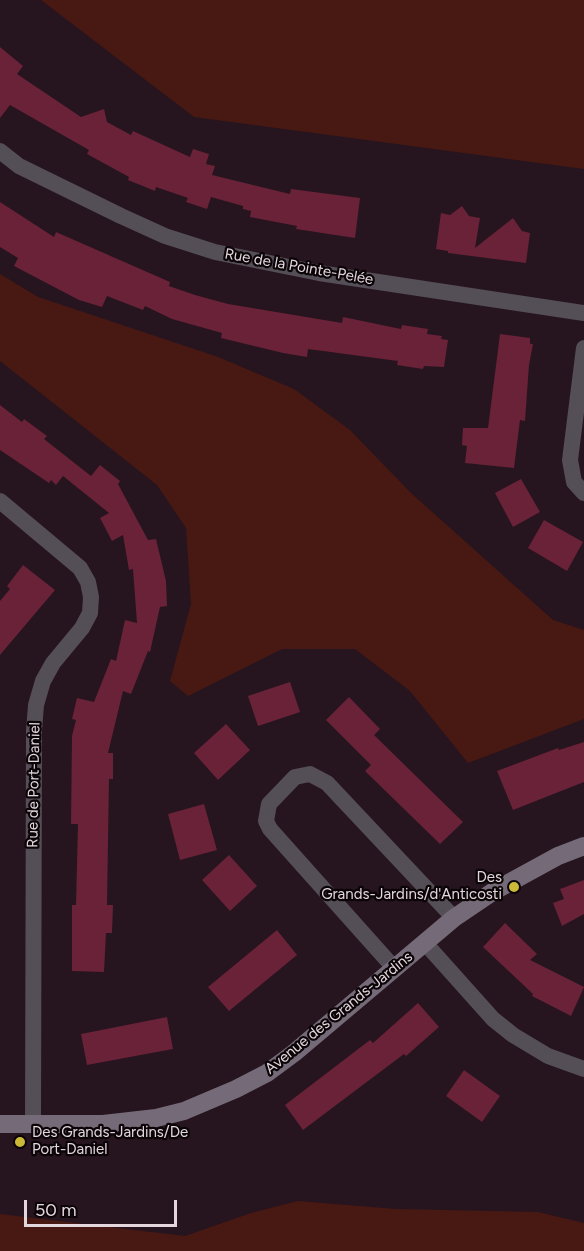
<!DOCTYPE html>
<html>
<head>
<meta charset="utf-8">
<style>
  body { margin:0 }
  #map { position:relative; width:584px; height:1251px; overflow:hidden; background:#26141f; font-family:Figtree,sans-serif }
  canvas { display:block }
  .scale { position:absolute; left:24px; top:1200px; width:153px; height:27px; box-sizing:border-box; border:3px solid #e3d6dd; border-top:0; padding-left:8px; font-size:18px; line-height:21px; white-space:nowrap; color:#e3d6dd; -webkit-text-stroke:4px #0a0407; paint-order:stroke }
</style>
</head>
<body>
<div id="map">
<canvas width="584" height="1251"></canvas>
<div class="scale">50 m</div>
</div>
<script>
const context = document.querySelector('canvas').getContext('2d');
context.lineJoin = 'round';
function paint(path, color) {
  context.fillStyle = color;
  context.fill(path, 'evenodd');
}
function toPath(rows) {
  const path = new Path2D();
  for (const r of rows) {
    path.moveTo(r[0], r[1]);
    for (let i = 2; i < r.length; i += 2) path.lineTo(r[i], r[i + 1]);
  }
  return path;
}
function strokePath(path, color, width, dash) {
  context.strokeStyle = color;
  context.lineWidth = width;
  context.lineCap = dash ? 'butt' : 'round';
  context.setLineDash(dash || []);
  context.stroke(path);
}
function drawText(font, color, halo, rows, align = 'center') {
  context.font = font + ' Figtree,sans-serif';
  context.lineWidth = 4.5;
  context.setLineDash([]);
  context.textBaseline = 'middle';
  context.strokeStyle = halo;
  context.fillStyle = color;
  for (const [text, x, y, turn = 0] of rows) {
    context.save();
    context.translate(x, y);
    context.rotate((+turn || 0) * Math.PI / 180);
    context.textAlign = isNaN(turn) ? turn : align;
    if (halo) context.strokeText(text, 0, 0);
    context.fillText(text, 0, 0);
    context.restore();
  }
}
const green = toPath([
  [41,0,584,0,584,169,194,117],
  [0,274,38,297,218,357,294,389,350,430,411,493,553,620,584,630,584,719,468,763,410,691,355,649,282,649,188,696,170,681,191,604,186,528,157,485,0,361],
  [298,1201,396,1209,538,1212,584,1223,584,1251,0,1251,0,1214,185,1236,251,1213]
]);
const building = toPath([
  [0,47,23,66,17,74,81,117,104,109,107,122,131,135,133,131,190,157,193,149,209,154,206,164,215,166,212,175,290,194,291,189,360,198,355,238,296,229,297,226,250,217,251,211,243,209,243,206,211,197,207,209,186,202,188,198,156,187,155,191,128,180,129,177,87,154,89,150,10,105,0,118],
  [0,202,54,237,56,232,170,282,169,286,195,295,228,304,342,323,343,317,401,329,402,325,428,329,427,334,442,336,441,339,448,340,444,367,424,366,423,369,397,365,398,361,308,349,307,357,283,353,221,338,222,333,172,319,145,306,143,310,107,296,102,307,79,300,14,266,18,258,0,247],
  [462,206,469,216,480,218,475,248,513,218,522,231,530,233,526,263,448,253,448,251,436,249,441,213,450,215],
  [500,334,530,338,530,344,533,344,529,365,525,421,520,420,514,468,465,463,467,446,462,445,463,428,488,428],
  [0,405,22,422,24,419,47,436,44,439,91,476,100,465,120,481,118,484,148,540,156,539,166,581,167,606,160,607,150,652,148,651,131,694,123,691,108,753,113,753,113,779,109,779,107,905,113,905,112,933,106,933,104,972,72,971,72,905,76,905,78,824,71,824,72,736,76,720,72,719,77,698,94,702,111,659,116,661,125,620,137,623,133,569,129,570,123,535,112,541,100,518,109,513,63,476,56,485,51,480,49,483,0,450],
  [521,479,540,512,513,527,495,493],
  [544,520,583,542,567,571,528,548],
  [23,565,55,590,0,655,0,601,10,589,7,586],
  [290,682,300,712,258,726,248,696],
  [349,697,380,729,374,735,463,822,440,844,365,771,371,765,326,720],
  [226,724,250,750,218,780,194,753],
  [584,742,584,782,513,810,497,771,558,748,559,750],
  [204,804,217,850,180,860,168,814],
  [229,855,257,886,230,911,202,880],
  [584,880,584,914,562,926,553,903,564,899,560,889],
  [505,923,537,954,530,960,584,987,571,1016,532,996,533,994,483,947],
  [277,930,297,955,229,1011,208,987],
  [418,1003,439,1027,406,1056,404,1054,303,1130,285,1105,370,1040,373,1043],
  [167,1017,173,1049,87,1065,81,1034],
  [464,1070,500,1096,482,1122,446,1096]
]);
const street = toPath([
  [0,151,19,166,121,216,165,236,215,252,319,273,584,313],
  [584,348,570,460,574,482,584,493],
  [0,501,80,568,88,582,91,597,90,613,82,628,53,663,43,681,36,705,34,731,33,1125],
  [425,943,493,1019,513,1035,548,1056,584,1069],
  [395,969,270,829,266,821,269,804,295,777,310,774,327,783,454,918]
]);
const secondary = toPath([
  [0,1124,103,1124,156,1118,184,1111,236,1089,267,1073,294,1053,454,918,494,891,558,856,584,846]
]);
const markers = [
  [514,887,6,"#ccb938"],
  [20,1142,6,"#ccb938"]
];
const streetNames = [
  ["Rue de la Pointe-Pelée",299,267,10],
  ["Rue de Port-Daniel",34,785,-89],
  ["Avenue des Grands-Jardins",339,1013,-39]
];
const poiNames = [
  ["Des",502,878],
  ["Grands-Jardins/d'Anticosti",502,895],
  ["Des Grands-Jardins/De",32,1133,"left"],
  ["Port-Daniel",32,1150,"left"]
];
paint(green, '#481913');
paint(building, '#692237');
strokePath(street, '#544e56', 16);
strokePath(secondary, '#756b78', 18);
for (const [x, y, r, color] of markers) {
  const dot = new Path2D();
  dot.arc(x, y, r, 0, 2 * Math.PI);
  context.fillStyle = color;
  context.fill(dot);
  strokePath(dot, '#0a0407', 2);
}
drawText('15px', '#e3d6dd', '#0a0407', streetNames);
drawText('15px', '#e3d6dd', '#0a0407', poiNames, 'right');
</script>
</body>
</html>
